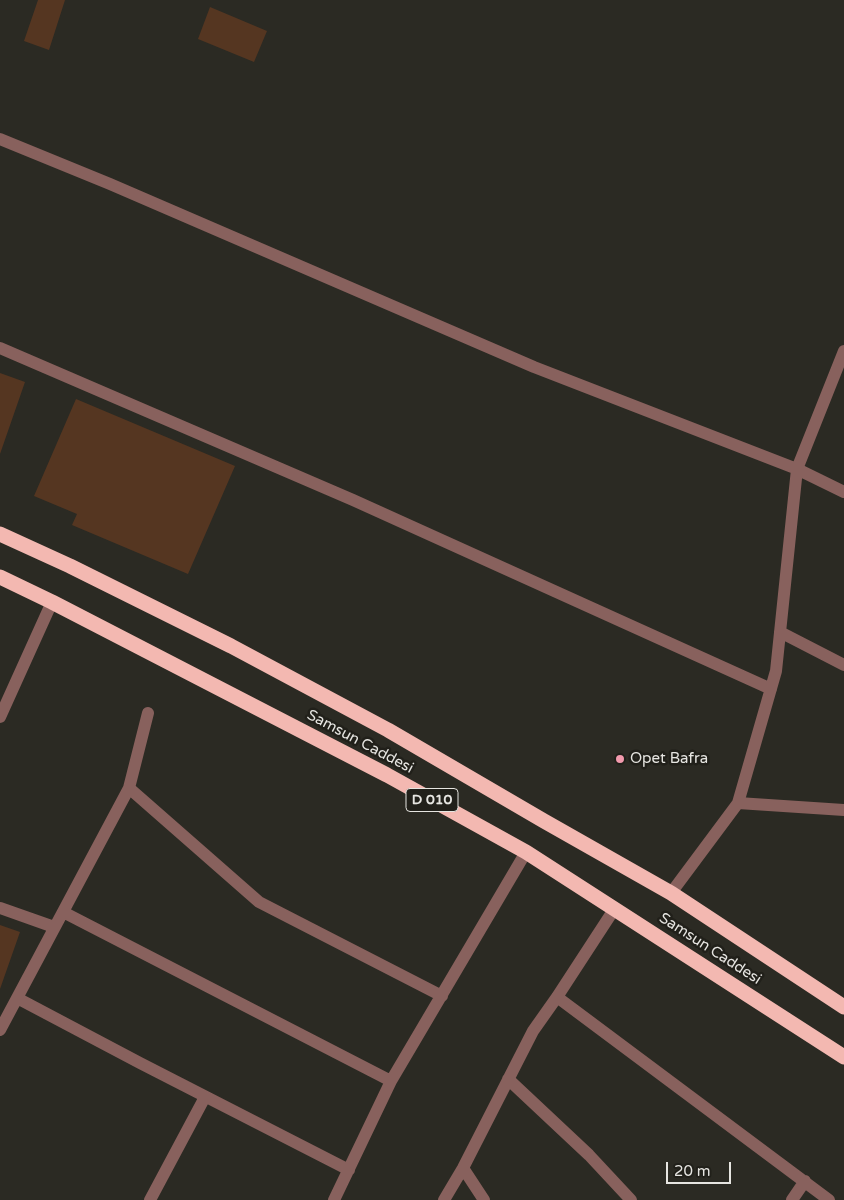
<!DOCTYPE html>
<html>
<head>
<meta charset="utf-8">
<style>
  body { margin:0 }
  #map { position:relative; width:844px; height:1200px; overflow:hidden; background:#2b2a23; font-family:"Varela Round",sans-serif }
  canvas { display:block }
  .scale { position:absolute; left:666px; top:1162px; width:65px; height:22px; box-sizing:border-box; border:2px solid #e6e5e1; border-top:0; padding-left:6px; font-size:15px; line-height:18px; white-space:nowrap; color:#e6e5e1; -webkit-text-stroke:4px #21201a; paint-order:stroke }
</style>
</head>
<body>
<div id="map">
<canvas width="844" height="1200"></canvas>
<div class="scale">20 m</div>
</div>
<script>
const context = document.querySelector('canvas').getContext('2d');
context.lineJoin = 'round';
function paint(path, color) {
  context.fillStyle = color;
  context.fill(path, 'evenodd');
}
function toPath(rows) {
  const path = new Path2D();
  for (const r of rows) {
    path.moveTo(r[0], r[1]);
    for (let i = 2; i < r.length; i += 2) path.lineTo(r[i], r[i + 1]);
  }
  return path;
}
function strokePath(path, color, width, dash) {
  context.strokeStyle = color;
  context.lineWidth = width;
  context.lineCap = dash ? 'butt' : 'round';
  context.setLineDash(dash || []);
  context.stroke(path);
}
function drawText(font, color, halo, rows, align = 'center') {
  context.font = font + ' "Varela Round",sans-serif';
  context.lineWidth = 5;
  context.setLineDash([]);
  context.textBaseline = 'middle';
  context.strokeStyle = halo;
  context.fillStyle = color;
  for (const [text, x, y, turn = 0] of rows) {
    context.save();
    context.translate(x, y);
    context.rotate((+turn || 0) * Math.PI / 180);
    context.textAlign = isNaN(turn) ? turn : align;
    if (halo) context.strokeText(text, 0, 0);
    context.fillText(text, 0, 0);
    context.restore();
  }
}
const building = toPath([
  [38,0,65,0,49,50,24,41],
  [210,7,267,31,254,62,198,39],
  [0,373,25,382,0,454],
  [76,399,235,466,188,574,72,525,77,514,34,496],
  [0,925,20,932,0,989]
]);
const minor = toPath([
  [0,139,110,184,534,367,797,469,844,492],
  [0,348,353,500,771,689],
  [780,632,844,665],
  [0,717,52,602],
  [129,788,259,902,442,996],
  [738,803,844,810],
  [671,893,738,803,776,671,797,469,844,351],
  [0,908,54,927],
  [63,912,391,1081],
  [557,997,829,1200],
  [17,998,140,1063,349,1170],
  [0,1030,129,788,148,713],
  [508,1079,589,1155,631,1200],
  [463,1168,484,1200],
  [150,1200,205,1097],
  [334,1200,391,1081,526,852],
  [444,1200,463,1168,533,1031,557,997,615,908],
  [792,1200,805,1181]
]);
const highway = toPath([
  [0,534,70,566,231,646,388,730,544,821,671,893,844,1007],
  [0,577,52,602,387,775,526,852,844,1057]
]);
const markers = [
  [620,759,5,"#f29aad"]
];
const shields = [
  [432,800,52]
];
const shieldNames = [
  ["D 010",432,800]
];
const streetNames = [
  ["Samsun Caddesi",360,742,28],
  ["Samsun Caddesi",710,949,33]
];
const poiNames = [
  ["Opet Bafra",630,759]
];
paint(building, '#553621');
strokePath(minor, '#88615d', 12);
strokePath(highway, '#f3b8b1', 15);
for (const [x, y, r, color] of markers) {
  const dot = new Path2D();
  dot.arc(x, y, r, 0, 2 * Math.PI);
  context.fillStyle = color;
  context.fill(dot);
  strokePath(dot, '#21201a', 2);
}
for (const [x, y, w] of shields) {
  const box = new Path2D();
  box.roundRect(x - w / 2, y - 11.5, w, 23, 4);
  context.fillStyle = '#21201a';
  context.fill(box);
  strokePath(box, '#e6e5e1', 1);
}
drawText('bold 14px', '#e6e5e1', null, shieldNames);
drawText('15px', '#e6e5e1', '#21201a', streetNames);
drawText('15px', '#e6e5e1', '#21201a', poiNames, 'left');
</script>
</body>
</html>
